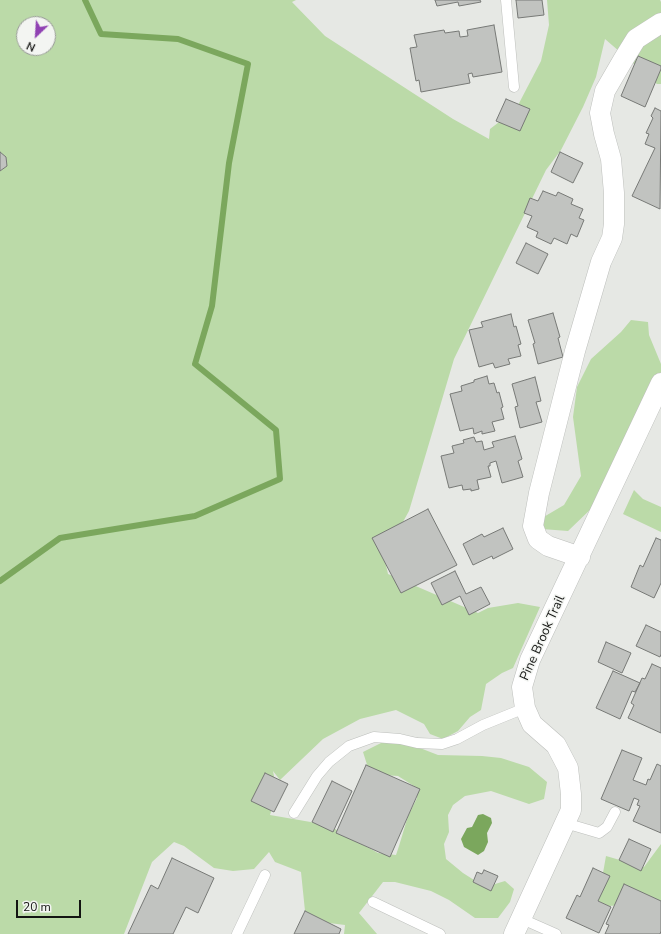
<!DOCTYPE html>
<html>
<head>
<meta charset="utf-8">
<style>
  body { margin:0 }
  #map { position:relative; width:661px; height:934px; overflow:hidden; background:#e6e8e4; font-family:"Nunito Sans",sans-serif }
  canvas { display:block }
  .north { position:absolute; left:16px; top:16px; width:40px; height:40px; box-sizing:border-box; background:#f3f5f2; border:1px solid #999b98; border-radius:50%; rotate:205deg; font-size:11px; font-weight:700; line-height:16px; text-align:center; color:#131412 }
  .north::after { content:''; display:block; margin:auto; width:14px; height:18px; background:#9042b3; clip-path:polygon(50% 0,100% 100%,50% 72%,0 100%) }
  .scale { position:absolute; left:16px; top:900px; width:65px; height:18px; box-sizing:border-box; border:2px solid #131412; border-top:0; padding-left:5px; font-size:12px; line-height:14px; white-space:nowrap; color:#131412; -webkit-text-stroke:3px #f3f5f2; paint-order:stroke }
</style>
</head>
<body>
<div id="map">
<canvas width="661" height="934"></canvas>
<div class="north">N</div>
<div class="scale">20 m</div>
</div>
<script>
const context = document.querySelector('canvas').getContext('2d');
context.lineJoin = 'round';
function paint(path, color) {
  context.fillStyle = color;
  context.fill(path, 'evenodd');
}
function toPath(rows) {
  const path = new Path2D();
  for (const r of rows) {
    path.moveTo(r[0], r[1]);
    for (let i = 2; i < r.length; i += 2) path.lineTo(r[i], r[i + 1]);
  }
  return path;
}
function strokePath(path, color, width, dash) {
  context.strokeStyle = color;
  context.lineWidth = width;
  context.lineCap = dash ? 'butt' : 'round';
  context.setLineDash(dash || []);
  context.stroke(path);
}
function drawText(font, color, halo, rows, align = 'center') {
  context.font = font + ' "Nunito Sans",sans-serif';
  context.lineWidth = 3;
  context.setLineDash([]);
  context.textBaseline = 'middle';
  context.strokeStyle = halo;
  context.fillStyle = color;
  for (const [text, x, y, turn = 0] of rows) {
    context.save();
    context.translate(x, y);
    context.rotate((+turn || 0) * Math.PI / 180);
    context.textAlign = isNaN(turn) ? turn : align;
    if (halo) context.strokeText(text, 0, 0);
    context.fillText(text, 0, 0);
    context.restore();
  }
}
const green = toPath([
  [0,0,296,0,292,2,325,36,453,119,489,139,490,129,516,109,541,61,549,25,547,0,660,0,661,2,661,84,657,84,605,39,596,77,583,107,561,150,546,170,454,359,409,511,384,556,388,574,478,613,488,608,518,603,540,607,513,668,502,673,486,684,481,710,470,717,458,731,443,739,430,734,424,724,396,710,360,719,323,739,280,780,273,771,277,792,270,815,328,825,378,853,396,855,399,846,408,816,417,798,417,788,398,776,370,774,363,752,385,741,407,743,438,755,482,756,501,758,529,767,547,782,544,799,529,804,491,791,465,796,453,805,448,815,449,832,444,844,446,859,463,873,485,887,505,881,514,889,510,902,498,918,475,918,449,900,431,891,395,882,383,882,359,913,377,934,344,934,345,925,329,923,305,911,301,872,275,862,269,852,254,869,233,871,214,868,184,846,174,842,152,862,124,934,0,934],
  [24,24,48,24,48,48,24,48],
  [631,320,648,322,649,335,661,364,661,372,594,506,568,531,542,529,542,518,564,505,581,476,573,417,577,387,591,359,621,332],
  [634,490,643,499,661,507,661,532,623,514],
  [661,844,661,902,609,906,598,901,606,856,644,867]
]);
const water = toPath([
  [483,814,491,818,492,823,487,833,488,842,484,851,478,855,464,847,461,839,467,828,472,827,478,815]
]);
const stream = toPath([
  [0,581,60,538,195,516,280,479,276,430,195,364,212,306,229,163,248,64,178,39,101,34,85,0]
]);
const building = toPath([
  [435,0,480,0,481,2,459,6,458,2,437,6,435,0],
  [516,0,542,0,544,15,518,18,516,0],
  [494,25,502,72,473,77,472,73,468,74,470,83,421,92,419,80,416,81,410,48,417,47,414,35,444,30,445,33,459,31,460,37,468,36,467,30,494,25],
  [638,56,661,66,661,69,645,107,621,96,638,56],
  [506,99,530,109,520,131,496,121,506,99],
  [655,108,661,111,660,209,632,196,655,148,645,144,649,134,646,133,653,118,651,116,655,108],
  [0,152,6,157,7,166,0,171,0,152],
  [560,152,583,163,573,183,551,172,560,152],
  [543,191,556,196,558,192,573,199,571,204,583,209,579,218,584,220,577,237,571,234,567,244,554,238,551,244,536,237,538,232,527,227,532,216,524,213,530,198,538,201,543,191],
  [526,243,548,254,538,274,516,263,526,243],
  [553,313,560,337,558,338,563,357,538,364,533,344,535,343,528,320,553,313],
  [511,314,514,327,516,326,521,344,518,345,521,356,508,359,510,364,495,368,493,363,479,367,469,330,483,327,481,322,511,314],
  [487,376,489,384,494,383,497,393,499,392,503,407,501,408,504,419,492,422,495,431,482,434,482,431,474,434,473,428,460,431,450,394,462,391,461,386,474,382,474,380,487,376],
  [535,377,541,401,536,402,542,422,520,428,515,407,518,406,512,384,535,377],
  [515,436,522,459,518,461,523,477,502,483,496,461,490,463,490,466,488,466,491,477,477,480,479,489,471,491,471,489,463,490,462,485,449,488,441,456,454,453,452,446,464,443,463,440,474,437,476,442,482,441,484,450,494,447,492,442,515,436],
  [428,509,457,565,401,593,372,538,428,509],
  [503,528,513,549,493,559,492,556,473,565,463,544,482,534,484,537,503,528],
  [656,538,661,540,661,583,654,598,631,587,640,565,643,567,656,538],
  [455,571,466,594,481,587,490,604,469,615,460,596,442,605,431,583,455,571],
  [646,625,661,632,661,654,660,657,636,646,646,625],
  [606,642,631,653,622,673,598,662,606,642],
  [652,664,661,668,661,733,628,718,634,705,631,703,642,678,645,679,652,664],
  [613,671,640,683,635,692,632,691,620,719,596,708,613,671],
  [622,750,642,758,633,780,646,785,648,779,650,780,657,764,661,766,661,833,633,821,640,806,637,805,639,800,634,798,629,811,601,799,622,750],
  [366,765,420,789,390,857,336,833,366,765],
  [265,773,288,784,274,812,251,801,265,773],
  [332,781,352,791,333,832,312,822,332,781],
  [629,839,651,849,641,871,619,860,629,839],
  [172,858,214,878,198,913,186,907,173,934,128,934,151,885,158,889,172,858],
  [593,868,610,876,598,901,611,907,599,933,566,918,577,895,580,897,593,868],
  [484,870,498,876,491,891,473,882,477,872,482,874,484,870],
  [624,884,661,901,661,931,660,934,605,934,609,925,606,924,624,884],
  [305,911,341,929,339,934,294,934,305,911]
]);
const lane = toPath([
  [506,0,514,87],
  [294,813,317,776,329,762,349,746,374,737,400,739,417,743,442,744,457,739,483,725,525,708],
  [565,823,599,833,607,827,615,812],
  [373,902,440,934],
  [522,919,556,934],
  [237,934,265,875]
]);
const street = toPath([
  [580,557,548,546,538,539,533,526,539,493,575,351,601,262,612,238,614,224,614,193,611,159,604,134,600,113,605,91,623,60,636,39,661,23],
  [514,934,571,810,571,794,568,768,556,745,532,724,525,708,522,687,530,660,661,383]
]);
const streetNames = [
  ["Pine Brook Trail",543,638,-66]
];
paint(green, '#bbdaa8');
paint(water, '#7ba75d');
strokePath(stream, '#7ba75d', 6);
paint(building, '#c1c3c0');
strokePath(building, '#777976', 1);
strokePath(lane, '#bdbfbc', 11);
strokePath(street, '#bdbfbc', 21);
strokePath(lane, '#fff', 10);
strokePath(street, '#fff', 20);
drawText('13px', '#131412', '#f3f5f2', streetNames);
</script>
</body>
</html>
